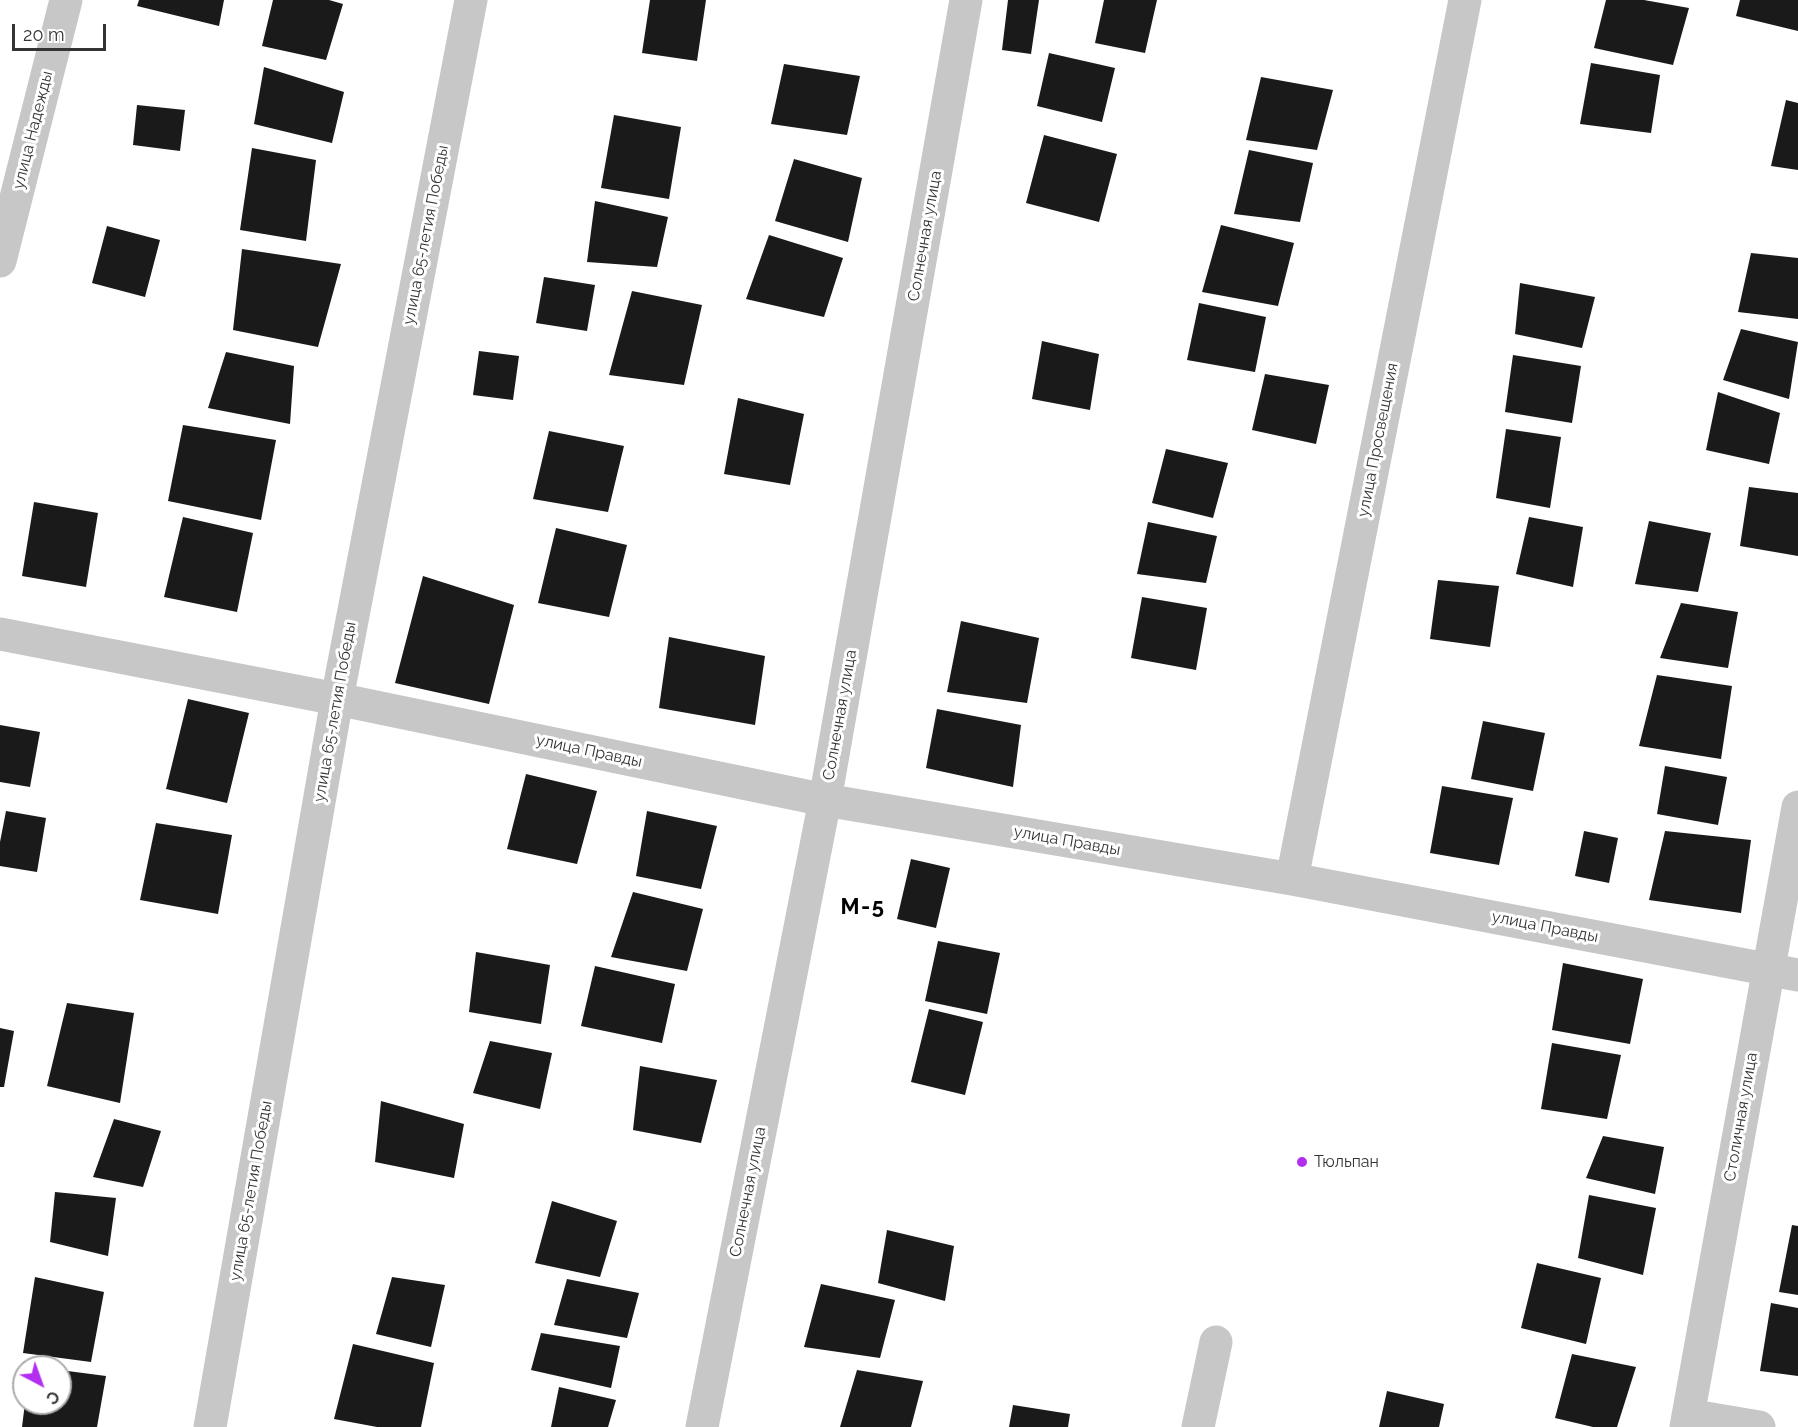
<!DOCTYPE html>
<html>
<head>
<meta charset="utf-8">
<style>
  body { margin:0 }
  #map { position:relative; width:1798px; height:1427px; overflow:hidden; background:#fff; font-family:Raleway,sans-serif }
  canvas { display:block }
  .north { position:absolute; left:12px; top:1355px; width:60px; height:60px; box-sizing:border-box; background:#fff; border:2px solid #adadad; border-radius:50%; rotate:139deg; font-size:16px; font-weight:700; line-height:24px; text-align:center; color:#333 }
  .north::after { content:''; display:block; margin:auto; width:21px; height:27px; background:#b32fef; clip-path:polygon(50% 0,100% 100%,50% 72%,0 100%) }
  .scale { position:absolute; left:12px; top:24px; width:94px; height:27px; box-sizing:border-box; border:3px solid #333; border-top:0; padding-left:8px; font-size:18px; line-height:21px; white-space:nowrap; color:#333; -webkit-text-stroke:4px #fff; paint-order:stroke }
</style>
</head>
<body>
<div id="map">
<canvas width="1798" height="1427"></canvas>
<div class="north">С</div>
<div class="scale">20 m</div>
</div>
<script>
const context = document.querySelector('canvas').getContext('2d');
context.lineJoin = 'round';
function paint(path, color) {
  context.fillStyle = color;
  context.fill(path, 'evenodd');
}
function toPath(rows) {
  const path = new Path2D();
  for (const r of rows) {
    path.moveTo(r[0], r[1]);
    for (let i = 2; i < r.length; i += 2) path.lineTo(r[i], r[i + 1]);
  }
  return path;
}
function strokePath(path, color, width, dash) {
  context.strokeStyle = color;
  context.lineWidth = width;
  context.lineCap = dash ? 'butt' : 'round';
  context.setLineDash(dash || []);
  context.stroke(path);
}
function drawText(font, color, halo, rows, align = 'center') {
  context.font = font + ' Raleway,sans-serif';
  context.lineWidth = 6;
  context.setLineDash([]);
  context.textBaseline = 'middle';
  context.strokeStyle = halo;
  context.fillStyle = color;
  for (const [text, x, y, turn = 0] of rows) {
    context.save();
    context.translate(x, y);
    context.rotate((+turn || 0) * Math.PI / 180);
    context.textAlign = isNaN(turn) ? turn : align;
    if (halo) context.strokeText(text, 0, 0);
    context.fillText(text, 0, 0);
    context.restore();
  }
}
const building = toPath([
  [139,0,224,0,219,26,137,6],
  [273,0,329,0,343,4,326,60,262,46],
  [650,0,706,0,697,61,642,53],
  [1008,0,1039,0,1031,54,1002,50],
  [1104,0,1157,0,1145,53,1095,43],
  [1606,0,1644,0,1689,8,1673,65,1594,48],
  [1740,0,1798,0,1798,31,1736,16],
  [1049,53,1115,68,1102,122,1037,106],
  [1591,63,1660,75,1651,133,1580,124],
  [784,64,860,76,847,135,771,124],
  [264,67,344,92,332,143,254,124],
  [1261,77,1333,90,1317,150,1246,140],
  [1786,100,1798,103,1798,170,1771,166],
  [137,105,185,110,180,151,133,145],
  [614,115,681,127,669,199,601,188],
  [1044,135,1117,154,1099,222,1026,203],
  [252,148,316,160,306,241,240,230],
  [1249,150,1313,163,1300,222,1234,214],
  [794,159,862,178,848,242,775,221],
  [595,201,668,217,657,267,587,262],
  [1221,225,1294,243,1278,306,1202,292],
  [107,226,160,240,145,297,92,283],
  [769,235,843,258,824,317,746,299],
  [242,249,341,264,318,347,233,330],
  [1751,253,1798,258,1798,319,1738,312],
  [544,277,595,285,587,331,536,323],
  [1520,283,1595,297,1582,348,1515,334],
  [632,291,702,305,684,385,609,375],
  [1199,303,1266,317,1255,372,1187,360],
  [1741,329,1798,342,1789,399,1723,380],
  [1042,341,1099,354,1090,410,1032,399],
  [479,351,519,356,513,400,473,395],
  [226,352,294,366,290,424,208,408],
  [1513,355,1581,366,1572,423,1505,412],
  [1265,374,1329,385,1316,444,1252,430],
  [1718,392,1780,413,1769,464,1706,450],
  [738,398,804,414,790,485,724,474],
  [183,425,276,440,261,520,168,501],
  [1506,429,1561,437,1550,508,1496,498],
  [549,431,624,446,608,512,533,499],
  [1166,449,1228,463,1213,518,1152,503],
  [1749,487,1798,493,1798,556,1740,546],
  [34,502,98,513,86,587,22,576],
  [183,517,253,533,237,612,164,597],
  [1529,517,1583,527,1573,587,1516,574],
  [1649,521,1711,533,1698,592,1635,584],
  [1148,522,1217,536,1206,583,1137,574],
  [556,528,627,545,609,617,538,603],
  [423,576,514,605,489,704,395,683],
  [1438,580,1499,586,1490,647,1430,639],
  [1142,597,1207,608,1196,670,1131,658],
  [1681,603,1738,612,1728,668,1660,658],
  [961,621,1039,638,1027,703,947,692],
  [669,637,765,656,755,725,659,708],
  [1657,675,1732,686,1721,759,1639,746],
  [188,699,249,713,227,803,166,789],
  [937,709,1021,725,1013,787,926,768],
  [1483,721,1545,733,1533,791,1471,779],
  [0,725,40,732,30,787,0,782],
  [1665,766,1727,777,1718,825,1657,814],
  [526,774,597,791,577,864,507,849],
  [1442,786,1513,798,1499,865,1430,853],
  [6,811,46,818,37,872,0,866,0,842],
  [647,811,717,826,701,889,636,876],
  [156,823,232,835,218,914,140,900],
  [1584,831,1618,838,1609,883,1575,876],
  [1665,831,1751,840,1741,913,1649,900],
  [911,859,950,868,936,928,897,919],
  [633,892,703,909,687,971,611,957],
  [938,941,1000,953,987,1014,925,1001],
  [476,952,550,965,541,1024,469,1012],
  [1563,963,1643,979,1630,1044,1552,1030],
  [595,966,675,984,662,1043,581,1026],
  [67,1003,134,1013,120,1103,47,1086],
  [929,1009,983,1022,965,1095,911,1082],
  [0,1028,14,1031,4,1087,0,1087],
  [490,1041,552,1053,540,1109,473,1093],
  [1552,1043,1621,1055,1607,1119,1541,1109],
  [640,1066,717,1080,701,1143,633,1130],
  [381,1101,464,1124,454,1178,375,1162],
  [114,1119,161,1131,143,1187,93,1177],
  [1603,1136,1664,1147,1655,1194,1586,1178],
  [55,1192,116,1198,108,1256,50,1242],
  [1589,1195,1656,1208,1643,1275,1578,1258],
  [552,1201,617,1221,600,1277,535,1263],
  [1792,1225,1798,1226,1798,1295,1779,1292],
  [887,1230,954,1246,945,1301,878,1283],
  [1537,1263,1601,1278,1586,1344,1521,1328],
  [35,1277,104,1292,91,1362,23,1353],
  [392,1277,445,1285,431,1347,376,1334],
  [567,1279,639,1293,627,1338,554,1325],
  [821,1284,895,1300,880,1358,804,1347],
  [1771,1303,1798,1308,1798,1376,1760,1371],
  [541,1333,620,1346,611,1388,531,1370],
  [353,1344,434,1363,421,1427,377,1427,334,1419],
  [1572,1354,1636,1367,1617,1427,1593,1427,1555,1418],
  [60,1370,106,1376,97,1427,22,1427,25,1403,60,1403],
  [857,1370,923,1381,911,1427,840,1427],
  [559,1387,616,1400,608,1427,551,1427],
  [1387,1391,1444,1404,1439,1427,1379,1427],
  [1013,1405,1070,1414,1068,1427,1009,1427]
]);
const minor = toPath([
  [0,261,66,0],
  [0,634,337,699,825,800,1292,879,1798,975],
  [1292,879,1465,0],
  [1688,1415,1759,1427],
  [210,1427,337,699,471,0],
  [702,1427,825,800,966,0],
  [1198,1427,1216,1342],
  [1686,1427,1798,807]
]);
const markers = [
  [1302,1162,6,"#b32fef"]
];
const streetNames = [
  ["улица Надежды",33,130,-76],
  ["улица 65-летия Победы",426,235,-79],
  ["Солнечная улица",925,236,-80],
  ["улица Просвещения",1378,440,-79],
  ["улица 65-летия Победы",335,712,-80],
  ["Солнечная улица",840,715,-80],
  ["улица Правды",589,751,12],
  ["улица Правды",1067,841,10],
  ["улица Правды",1545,927,11],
  ["Столичная улица",1741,1117,-80],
  ["улица 65-летия Победы",251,1191,-80],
  ["Солнечная улица",748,1192,-79]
];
const poiNames = [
  ["Тюльпан",1314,1162]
];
const districtNames = [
  ["М-5",863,907]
];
paint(building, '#1a1a1a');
strokePath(minor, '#c7c7c7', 33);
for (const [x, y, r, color] of markers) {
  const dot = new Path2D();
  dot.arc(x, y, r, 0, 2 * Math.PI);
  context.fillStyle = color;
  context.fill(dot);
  strokePath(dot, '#fff', 2);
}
drawText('16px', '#333', '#fff', streetNames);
drawText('16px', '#333', '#fff', poiNames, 'left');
context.letterSpacing = '1.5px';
drawText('bold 22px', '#000', '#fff', districtNames);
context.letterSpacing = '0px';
</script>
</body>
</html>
